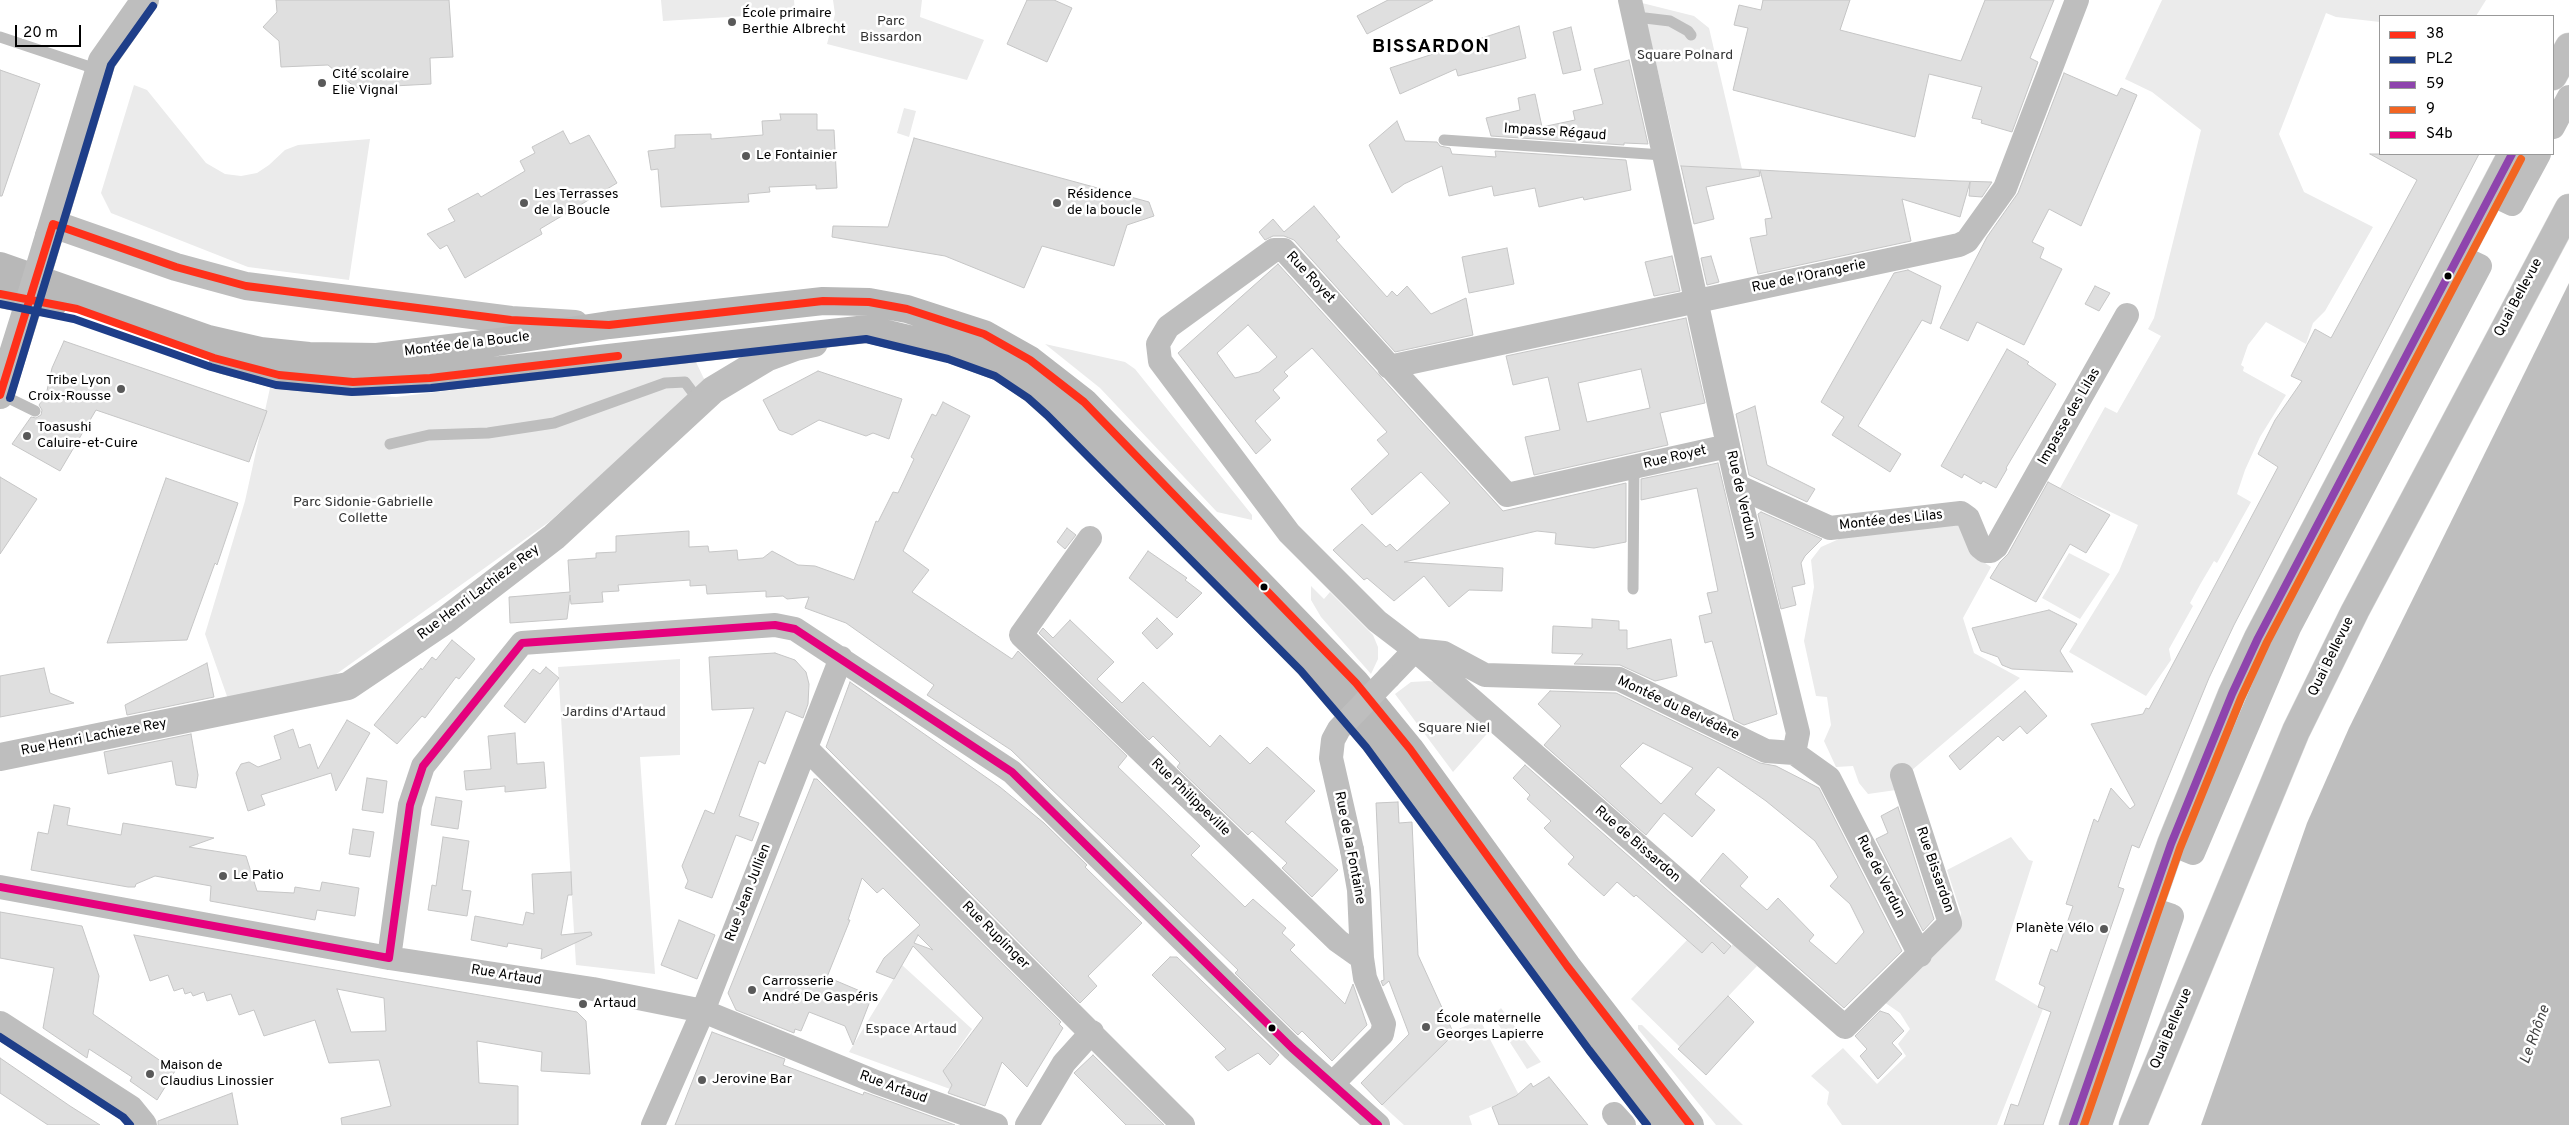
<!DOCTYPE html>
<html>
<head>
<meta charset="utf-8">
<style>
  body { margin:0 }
  #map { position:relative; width:2569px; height:1125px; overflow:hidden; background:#fff; font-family:Overpass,sans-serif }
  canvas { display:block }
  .legend { position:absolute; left:2379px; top:15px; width:175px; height:140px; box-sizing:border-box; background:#fff; border:1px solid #999; margin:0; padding:6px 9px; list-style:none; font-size:15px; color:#000 }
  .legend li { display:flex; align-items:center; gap:10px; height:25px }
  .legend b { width:25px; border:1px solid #999 }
  .scale { position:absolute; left:15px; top:25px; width:66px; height:22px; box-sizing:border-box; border:2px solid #000; border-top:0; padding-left:6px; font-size:15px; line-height:18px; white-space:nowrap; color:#000; -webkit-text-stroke:4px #fff; paint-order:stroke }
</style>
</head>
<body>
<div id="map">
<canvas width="2569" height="1125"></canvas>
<ul class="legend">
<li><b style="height:6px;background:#ff301a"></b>38</li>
<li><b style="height:6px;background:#1e3e89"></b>PL2</li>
<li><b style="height:6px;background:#8e44ad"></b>59</li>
<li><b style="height:6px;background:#f26522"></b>9</li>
<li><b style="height:6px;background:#e5007d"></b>S4b</li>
</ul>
<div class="scale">20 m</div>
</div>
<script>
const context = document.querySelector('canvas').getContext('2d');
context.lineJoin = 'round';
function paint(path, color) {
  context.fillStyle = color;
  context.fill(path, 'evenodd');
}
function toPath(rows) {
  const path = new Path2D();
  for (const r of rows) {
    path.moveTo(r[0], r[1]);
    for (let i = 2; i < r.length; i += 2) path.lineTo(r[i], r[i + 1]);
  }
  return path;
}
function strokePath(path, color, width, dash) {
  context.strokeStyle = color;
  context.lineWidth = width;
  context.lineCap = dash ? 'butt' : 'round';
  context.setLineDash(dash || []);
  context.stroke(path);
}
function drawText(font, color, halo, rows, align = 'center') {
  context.font = font + ' Overpass,sans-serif';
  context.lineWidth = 5;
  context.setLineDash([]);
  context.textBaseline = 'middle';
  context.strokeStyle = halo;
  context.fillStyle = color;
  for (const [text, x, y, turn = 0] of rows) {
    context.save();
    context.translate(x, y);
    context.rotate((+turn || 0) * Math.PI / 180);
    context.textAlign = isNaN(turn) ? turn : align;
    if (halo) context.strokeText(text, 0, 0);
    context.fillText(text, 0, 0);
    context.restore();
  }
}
const green = toPath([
  [661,0,794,0,795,13,663,21],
  [833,0,922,0,920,17,984,40,967,80,827,44,835,14],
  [2162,0,2486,0,2476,16,2380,16,2380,22,2336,17,2326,13,2279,134,2304,192,2373,227,2325,311,2313,323,2306,344,2266,322,2248,345,2241,365,2244,367,2243,371,2286,395,2260,437,2245,470,2237,494,2251,502,2217,563,2214,561,2201,583,2190,603,2193,606,2169,649,2171,660,2146,696,2069,652,2119,571,2138,525,2060,488,2105,407,2117,413,2161,336,2148,329,2154,318,2201,130,2152,92,2125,79],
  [1642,3,1694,16,1709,28,1742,169,1680,166],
  [134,85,147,90,206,163,225,174,241,176,257,173,269,165,285,150,298,145,370,139,349,280,248,267,111,213,101,193],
  [904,108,916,111,909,137,897,133],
  [1045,344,1125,362,1135,369,1252,515,1252,520,1217,512,1100,388],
  [695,360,705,381,549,522,335,675,228,699,205,634,245,501,270,388,396,397],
  [1965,524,1970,553,1991,567,1963,618,1974,653,2020,678,1905,776,1896,790,1868,794,1859,783,1853,766,1836,767,1824,741,1831,725,1827,697,1816,696,1804,641,1814,587,1811,560,1821,547,1855,532],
  [2069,553,2110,574,2080,619,2042,598],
  [1311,586,1324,599,1330,592,1373,635,1378,647,1378,659,1371,674,1321,617,1311,600],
  [680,659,680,755,640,757,655,974,576,965,558,667],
  [1429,681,1434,682,1493,727,1453,772,1395,694,1411,682],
  [2011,837,2029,860,2033,861,1995,980,2043,1009,1997,1125,1842,1125,1827,1104,1829,1092,1811,1076,1843,1048,1877,1084,1906,1056,1898,1044,1910,1029,1900,1013,1884,1002,1958,927,1961,913,1947,870],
  [1687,940,1702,953,1712,942,1724,954,1733,944,1757,966,1680,1047,1631,999],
  [902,965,972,1029,944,1069,947,1078,954,1082,950,1089,849,1052],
  [1501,1008,1541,1062,1527,1069,1493,1016],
  [1480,1020,1519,1095,1469,1116,1472,1125,1404,1125,1382,1105,1456,1030],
  [1638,1025,1642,1025,1743,1125,1716,1125,1638,1029]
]);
const water = toPath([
  [2569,283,2569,1125,2201,1125,2307,823,2349,728]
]);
const building = toPath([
  [276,0,449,0,453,57,430,58,431,84,356,88,328,65,281,67,279,41,263,27,277,12,276,0],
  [1027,0,1054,0,1072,8,1047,62,1007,44,1027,0],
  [1388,0,1433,0,1367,34,1357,16,1388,0],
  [1763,0,1850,0,1840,30,1961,61,1985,0,2054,0,2030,58,2038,62,2012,132,1981,123,1982,120,1972,118,1982,87,1929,74,1915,137,1733,90,1748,28,1734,25,1739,5,1761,10,1763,0],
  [1519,26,1526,58,1458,76,1456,69,1400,94,1390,68,1519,26],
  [1571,27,1581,70,1563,74,1553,32,1571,27],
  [1629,60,1648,144,1624,143,1624,145,1491,136,1486,118,1520,110,1518,98,1535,94,1542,127,1575,120,1573,111,1603,104,1594,69,1629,60],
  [0,70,40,84,2,196,0,196,0,70],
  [2064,73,2117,96,2121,88,2137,95,2081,226,2049,209,2032,242,2044,248,2040,258,2062,269,2024,345,1977,322,1968,341,1940,328,1987,237,2018,193,2064,73],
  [780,114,817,114,817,130,834,130,837,188,816,189,816,185,769,187,770,192,748,194,749,202,661,207,658,169,651,170,648,151,675,148,675,135,711,134,711,139,763,135,762,121,781,120,780,114],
  [1397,121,1405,141,1437,142,1440,146,1450,148,1452,154,1496,157,1495,151,1626,160,1631,190,1584,200,1583,197,1539,207,1535,188,1494,196,1492,186,1449,196,1442,166,1404,184,1392,193,1369,145,1397,121],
  [563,131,570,144,589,135,617,183,540,229,542,234,465,278,447,245,440,249,427,234,455,221,448,209,478,193,481,197,525,171,520,161,535,153,532,147,563,131],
  [914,138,1149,202,1154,216,1127,225,1114,266,1042,246,1024,288,945,256,832,237,833,226,888,227,914,138],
  [2370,154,2479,154,2234,625,2209,678,2139,848,2132,845,2118,887,2124,889,2043,1125,2004,1125,2011,1104,2018,1106,2051,1012,2038,1007,2045,987,2039,984,2051,949,2057,952,2073,906,2066,904,2094,819,2098,822,2111,788,2130,809,2135,805,2091,724,2143,714,2146,708,2149,709,2278,467,2258,454,2275,420,2302,381,2291,376,2315,329,2331,338,2417,180,2370,154],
  [1681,166,1759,170,1760,176,1706,187,1714,219,1694,224,1681,166],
  [1760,170,1959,181,1992,182,1982,197,1969,196,1970,182,1960,217,1902,199,1911,241,1758,274,1750,238,1767,235,1765,219,1772,218,1760,170],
  [1314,206,1340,237,1336,240,1387,297,1392,291,1397,296,1407,286,1431,314,1466,298,1473,335,1395,352,1294,240,1284,236,1273,236,1265,240,1259,232,1273,219,1284,232,1314,206],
  [1507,248,1514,284,1469,293,1462,257,1507,248],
  [1672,256,1680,291,1654,296,1645,262,1672,256],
  [1711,256,1719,282,1707,285,1701,258,1711,256],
  [1278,264,1503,511,1626,483,1626,542,1594,548,1555,544,1556,533,1537,531,1404,562,1503,568,1502,591,1469,590,1449,607,1424,576,1394,601,1367,578,1364,580,1333,550,1362,524,1386,547,1390,544,1397,551,1450,503,1421,472,1372,515,1351,489,1389,454,1377,440,1387,432,1312,348,1284,372,1288,376,1273,390,1280,398,1255,421,1271,440,1256,454,1178,353,1278,264],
  [1248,325,1277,357,1259,372,1235,378,1217,353,1248,325],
  [1908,270,1941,286,1931,324,1922,320,1858,426,1901,454,1890,472,1832,435,1844,417,1821,402,1894,273,1908,270],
  [2095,286,2110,293,2099,311,2085,304,2095,286],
  [1686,318,1705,403,1660,413,1668,445,1534,475,1525,437,1560,430,1548,377,1513,385,1506,356,1686,318],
  [1641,369,1650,408,1587,422,1578,383,1641,369],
  [64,341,267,411,249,462,96,410,60,471,12,444,31,417,36,418,41,415,42,410,39,405,46,395,52,368,64,341],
  [2007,349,2029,362,2027,364,2056,384,2006,468,2007,469,1996,488,1983,481,1981,484,1964,474,1962,478,1941,466,2007,349],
  [818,371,902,399,889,439,873,433,866,436,819,420,792,435,779,430,763,400,818,371],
  [943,402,970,416,903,551,929,570,912,592,1012,659,1018,651,1127,756,1118,767,1200,846,1191,855,1245,907,1253,899,1286,928,1282,933,1295,945,1290,950,1345,1004,1353,984,1367,1025,1332,1061,1302,1031,1298,1035,1235,973,1238,970,1011,750,927,695,934,685,846,623,805,608,809,597,787,599,783,596,766,597,766,591,707,594,706,585,690,586,690,580,618,585,619,591,602,592,603,602,571,604,570,595,567,619,510,623,509,597,570,592,568,560,596,558,596,553,616,552,616,536,689,531,689,547,708,546,709,552,737,550,738,560,763,558,772,551,798,565,815,566,854,580,876,521,878,522,893,492,898,493,914,459,911,457,932,414,936,416,943,402],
  [1755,406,1767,465,1815,489,1807,502,1749,475,1736,414,1755,406],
  [1718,463,1777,714,1744,725,1734,720,1712,641,1705,643,1699,616,1712,613,1707,593,1718,591,1697,488,1641,500,1641,479,1718,463],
  [0,477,37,499,0,554,0,477],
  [166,478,238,503,217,565,215,563,187,640,107,643,166,478],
  [2048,482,2110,515,2086,553,2070,544,2036,602,1990,578,2000,562,2008,554,2048,482],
  [1761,512,1822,539,1805,556,1801,563,1805,584,1792,587,1796,605,1781,609,1758,514,1761,512],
  [1067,528,1076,535,1065,549,1057,542,1067,528],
  [1148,551,1187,578,1185,580,1202,593,1177,618,1129,578,1148,551],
  [2049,610,2077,624,2060,651,2073,672,2012,669,2002,665,1998,657,1981,651,1972,628,2049,610],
  [1157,618,1173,634,1157,649,1142,633,1157,618],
  [1592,619,1619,621,1619,630,1627,630,1627,649,1671,639,1677,676,1655,681,1620,665,1574,664,1583,654,1552,653,1553,626,1592,628,1592,619],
  [1070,620,1114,662,1097,679,1122,703,1143,682,1210,747,1220,735,1250,764,1267,747,1315,791,1285,822,1338,870,1312,897,1282,868,1287,863,1252,831,1248,835,1177,767,1180,763,1153,736,1149,740,1039,633,1043,628,1053,638,1070,620],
  [452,640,475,659,459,679,456,677,425,718,422,716,397,744,374,725,421,668,422,670,432,657,436,660,452,640],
  [775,653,795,660,806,672,809,684,808,704,803,718,786,711,765,764,759,761,739,816,759,823,752,841,736,835,712,898,685,888,688,881,682,866,705,810,714,814,754,708,712,710,709,657,775,653],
  [207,663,214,697,127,715,125,705,207,663],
  [546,667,559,678,525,723,504,706,533,669,540,674,546,667],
  [44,668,50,693,74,703,0,717,0,676,44,668],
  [850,682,1000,787,1044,823,1087,865,1085,867,1142,923,1088,976,1097,986,1080,1003,826,747,850,682],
  [1550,691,1616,693,1760,763,1776,766,1819,788,1902,951,1844,1008,1700,881,1723,853,1748,877,1740,886,1767,910,1778,898,1814,935,1809,941,1836,964,1864,932,1850,904,1830,886,1838,877,1815,841,1766,801,1718,767,1695,794,1715,810,1692,837,1664,813,1646,835,1544,745,1561,726,1538,704,1550,691],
  [1643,743,1693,768,1661,804,1620,766,1643,743],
  [2025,691,2047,716,2027,734,2020,726,2003,741,1998,736,1960,770,1949,756,2025,691],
  [347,720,370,733,336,791,331,773,261,795,265,805,248,811,236,773,241,764,249,762,258,767,281,759,274,736,293,729,299,748,310,744,318,769,347,720],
  [515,733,517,764,544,762,546,788,505,792,505,786,466,790,464,771,491,769,488,736,515,733],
  [191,734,198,775,196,788,176,785,172,761,108,774,104,752,191,734],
  [1525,765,1731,946,1724,954,1712,942,1702,953,1636,895,1634,897,1617,882,1604,896,1597,890,1568,864,1574,857,1544,828,1551,821,1527,799,1530,795,1513,778,1525,765],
  [367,778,387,781,383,813,362,810,367,778],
  [814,779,817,779,1061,1022,1059,1024,1063,1028,1027,1087,1002,1062,985,1106,948,1093,952,1085,943,1071,983,1018,913,946,894,979,876,972,884,958,920,925,883,888,877,893,862,878,848,920,850,920,827,977,872,996,853,1045,845,1026,809,1012,801,1031,795,1029,794,1033,736,1010,728,993,814,779],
  [918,935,933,950,914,943,918,935],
  [436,797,462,801,458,829,431,825,436,797],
  [1398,802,1399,823,1412,822,1418,955,1454,1034,1382,1105,1361,1083,1409,1034,1389,981,1383,986,1381,981,1384,980,1376,803,1398,802],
  [54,805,70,808,67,825,121,835,123,823,214,838,189,847,246,856,257,891,294,893,295,887,320,891,322,882,359,888,355,916,317,910,315,920,210,901,211,886,155,876,136,884,135,887,128,887,31,870,38,832,48,834,54,805],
  [1898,807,1934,919,1923,931,1876,839,1888,833,1881,816,1898,807],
  [353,829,374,832,370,857,349,854,353,829],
  [443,837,469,841,462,890,471,891,467,916,428,910,432,885,436,886,443,837],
  [571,872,572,895,568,895,561,935,591,932,592,935,541,959,542,949,508,943,507,947,471,940,475,916,523,925,526,912,534,914,532,874,571,872],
  [0,912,82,926,99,976,93,1014,175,1071,157,1100,130,1081,132,1077,89,1049,87,1058,43,1028,54,968,0,958,0,912],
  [679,920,715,935,697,979,661,965,679,920],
  [134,935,577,1012,586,1021,590,1074,541,1071,542,1052,477,1041,479,1083,518,1086,518,1125,342,1125,341,1118,391,1106,379,1060,329,1063,315,1020,264,1036,254,1010,239,1015,231,994,207,1001,204,992,193,996,191,992,185,994,183,988,174,991,168,975,150,981,134,935],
  [337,989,384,998,386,1031,351,1032,337,989],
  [1170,957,1177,957,1279,1055,1270,1065,1258,1053,1228,1071,1215,1057,1226,1049,1152,975,1170,957],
  [1728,996,1754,1022,1706,1075,1678,1049,1728,996],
  [1880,1011,1889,1014,1904,1031,1892,1043,1902,1054,1878,1079,1860,1056,1867,1049,1855,1036,1880,1011],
  [712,1032,785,1059,783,1065,863,1095,864,1092,955,1125,675,1125,712,1032],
  [1093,1055,1164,1125,1126,1125,1074,1073,1093,1055],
  [0,1058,70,1106,100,1125,48,1125,0,1093,0,1058],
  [1549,1077,1588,1125,1499,1125,1492,1107,1516,1096,1531,1083,1533,1087,1549,1077],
  [232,1093,238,1125,158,1125,158,1121,232,1093]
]);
const service = toPath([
  [1634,20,1645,18,1670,21,1688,31,1691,35],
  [0,37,99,70],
  [1444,140,1663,155],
  [0,394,35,411],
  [390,444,429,435,488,433,554,423,665,383,685,382,700,402],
  [1633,589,1634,467]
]);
const minor = toPath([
  [1630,0,1737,486,1798,733,1794,753,1829,778,1920,955],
  [2553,127,2569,97],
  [2491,194,2512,204,2539,154],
  [1389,367,1959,245,1967,241,2005,188,2077,0],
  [1728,446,1507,495,1284,250,1274,250,1168,327,1158,344,1160,361,1289,533,1377,621,1415,650,1845,1027,1950,923,1902,775],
  [1737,486,1830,528,1961,513,1968,518,1980,547,1985,551,1991,551,1996,547,2127,315],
  [1090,538,1021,635,1338,941,1362,958],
  [1415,650,1444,653,1485,675,1619,679,1766,751,1794,753],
  [1389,677,1415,650],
  [806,748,1183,1125],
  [2171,844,2193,853,2289,628,2480,266,2459,256],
  [0,887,389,958,593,989,703,1011,876,1082,996,1125],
  [389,958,410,805,423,766,522,643,775,625,795,629,1012,772,1292,1048,1378,1125],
  [1333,1083,1382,1034,1384,1024,1365,978,1362,958,1359,890,1352,850],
  [1614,1114,1624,1125],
  [653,1125,703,1011,841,658],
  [1027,1125,1064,1063,1092,1032],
  [2100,1125,2172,916,2148,908]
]);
const tertiary = toPath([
  [53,224,176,267,246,286,511,320,575,324],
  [49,236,102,61,145,0],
  [0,395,27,309],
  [0,757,348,686,446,620,554,537,713,390,768,357,795,347,814,343],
  [0,1025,130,1109,143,1125]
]);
const secondary = toPath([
  [0,266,208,339,260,351,309,356,377,357,491,343,609,325,823,301,869,302,907,309,984,334,1030,360,1084,402,1356,683,1410,749,1567,966,1690,1125],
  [0,294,53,304],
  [223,360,279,375,353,382,430,378,867,329,951,349,1000,367,1034,390,1054,408,1308,664,1374,741,1597,1044,1660,1125]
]);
const primary = toPath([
  [2553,76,2569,47],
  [2073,1125,2171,844,2232,694,2258,638,2512,154],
  [2133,1125,2296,731,2355,611,2569,208]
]);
const minorBridge = toPath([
  [1352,850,1331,758,1333,740,1339,729,1389,677]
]);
const tertiaryBridge = toPath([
  [27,309,49,236]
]);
const bus1 = toPath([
  [0,294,77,309,214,358,279,375,353,382,430,378,618,356],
  [0,395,53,224,176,267,246,286,511,320,609,325,823,301,869,302,907,309,984,334,1030,360,1084,402,1356,683,1410,749,1567,966,1690,1125]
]);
const bus2 = toPath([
  [0,304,74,319,211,367,276,385,352,392,431,388,866,339,948,359,995,376,1028,398,1047,415,1301,671,1366,747,1589,1050,1647,1125],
  [10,398,111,65,153,6],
  [0,1037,123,1117,130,1125]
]);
const bus3 = toPath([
  [2073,1125,2171,844,2232,694,2258,638,2512,154]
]);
const bus4 = toPath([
  [2084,1125,2180,848,2241,698,2267,642,2521,159]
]);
const bus5 = toPath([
  [0,887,389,958,410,805,423,766,522,643,775,625,795,629,1012,772,1292,1048,1378,1125]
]);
const markers = [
  [732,22,5,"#595959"],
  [322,83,5,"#595959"],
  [746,156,5,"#595959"],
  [524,203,5,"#595959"],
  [1057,203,5,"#595959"],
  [2448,276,4.5,"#000"],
  [121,389,5,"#595959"],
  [27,436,5,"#595959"],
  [1264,587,4.5,"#000"],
  [223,876,5,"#595959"],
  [2104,929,5,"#595959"],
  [752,990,5,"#595959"],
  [583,1004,5,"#595959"],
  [1426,1027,5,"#595959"],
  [1272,1028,4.5,"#000"],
  [150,1074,5,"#595959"],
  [702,1080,5,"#595959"]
];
const poiNames = [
  ["École primaire",742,14],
  ["Berthie Albrecht",742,30],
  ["Cité scolaire",332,75],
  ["Elie Vignal",332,91],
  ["Le Fontainier",756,156],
  ["Les Terrasses",534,195],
  ["de la Boucle",534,211],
  ["Résidence",1067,195],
  ["de la boucle",1067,211],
  ["Tribe Lyon",111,381,"right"],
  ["Croix-Rousse",111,397,"right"],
  ["Toasushi",37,428],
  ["Caluire-et-Cuire",37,444],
  ["Le Patio",233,876],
  ["Planète Vélo",2094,929,"right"],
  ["Carrosserie",762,982],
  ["André De Gaspéris",762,998],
  ["Artaud",593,1004],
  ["École maternelle",1436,1019],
  ["Georges Lapierre",1436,1035],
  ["Maison de",160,1066],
  ["Claudius Linossier",160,1082],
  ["Jerovine Bar",712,1080]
];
const parkNames = [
  ["Parc",891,22],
  ["Bissardon",891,38],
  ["Square Polnard",1685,56],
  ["Parc Sidonie-Gabrielle",363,503],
  ["Collette",363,519],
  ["Jardins d'Artaud",614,713],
  ["Square Niel",1454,729],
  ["Espace Artaud",911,1030]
];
const streetNames = [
  ["Impasse Régaud",1555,133,4],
  ["Rue de l'Orangerie",1809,277,-12],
  ["Rue Royet",1310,278,47],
  ["Quai Bellevue",2519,298,-62],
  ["Montée de la Boucle",467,345,-7],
  ["Impasse des Lilas",2070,417,-60],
  ["Rue Royet",1675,458,-13],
  ["Rue de Verdun",1740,495,77],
  ["Montée des Lilas",1891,521,-6],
  ["Rue Henri Lachieze Rey",479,593,-37],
  ["Quai Bellevue",2332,657,-64],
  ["Montée du Belvédère",1678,709,25],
  ["Rue Henri Lachieze Rey",94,738,-11],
  ["Rue Philippeville",1190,798,44],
  ["Rue de Bissardon",1637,845,41],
  ["Rue de la Fontaine",1349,848,79],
  ["Rue Bissardon",1934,870,71],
  ["Rue de Verdun",1880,877,63],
  ["Rue Jean Jullien",749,893,-69],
  ["Rue Ruplinger",995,936,45],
  ["Rue Artaud",506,976,9],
  ["Quai Bellevue",2172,1029,-67],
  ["Rue Artaud",893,1088,20]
];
const waterNames = [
  ["Le Rhône",2536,1035,-70]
];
const districtNames = [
  ["BISSARDON",1431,48]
];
paint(green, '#ebebeb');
paint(water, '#bebebe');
paint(building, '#dfdfdf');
strokePath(building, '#c6c6c6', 1);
strokePath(primary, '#dbdbdb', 29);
strokePath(service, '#bebebe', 11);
strokePath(minor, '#bebebe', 24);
strokePath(tertiary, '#bebebe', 28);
strokePath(secondary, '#b8b8b8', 28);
strokePath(primary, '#bebebe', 28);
strokePath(minorBridge, '#bebebe', 24);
strokePath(tertiaryBridge, '#bebebe', 28);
strokePath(bus1, '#ff301a', 8);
strokePath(bus2, '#1e3e89', 8);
strokePath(bus3, '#8e44ad', 8);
strokePath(bus4, '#f26522', 8);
strokePath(bus5, '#e5007d', 8);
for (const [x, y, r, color] of markers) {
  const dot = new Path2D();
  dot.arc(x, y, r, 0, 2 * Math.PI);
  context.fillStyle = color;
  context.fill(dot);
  strokePath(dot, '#fff', 2);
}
drawText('14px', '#000', '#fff', poiNames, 'left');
drawText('14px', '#323232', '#fff', parkNames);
drawText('14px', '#000', '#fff', streetNames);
drawText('italic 15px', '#434343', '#fff', waterNames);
context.letterSpacing = '1px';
drawText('bold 19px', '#000', '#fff', districtNames);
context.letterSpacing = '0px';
</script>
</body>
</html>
